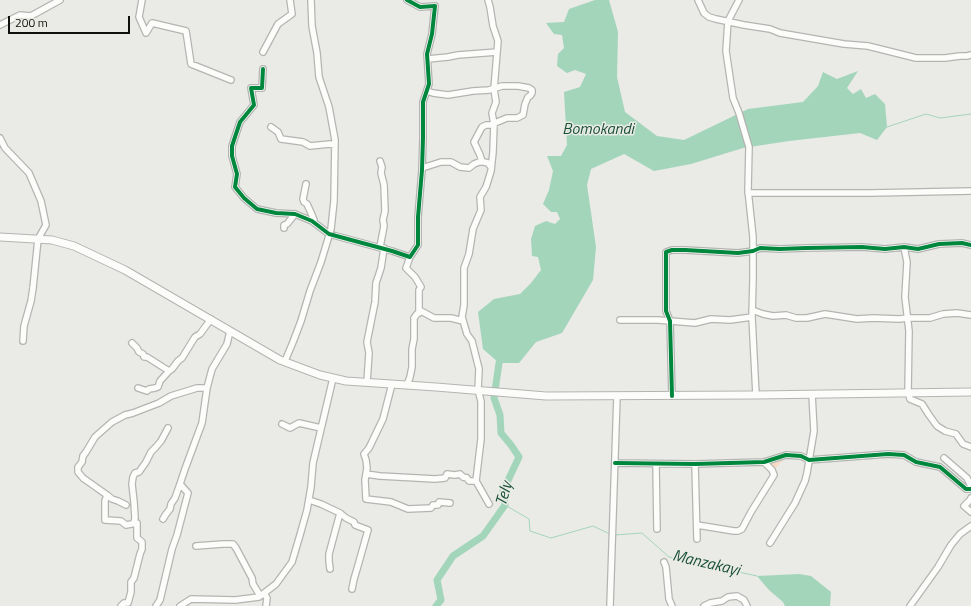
<!DOCTYPE html>
<html>
<head>
<meta charset="utf-8">
<style>
  body { margin:0 }
  #map { position:relative; width:971px; height:606px; overflow:hidden; background:#eaeae6; font-family:"Titillium Web",sans-serif }
  canvas { display:block }
  .scale { position:absolute; left:8px; top:16px; width:122px; height:18px; box-sizing:border-box; border:2px solid #10100e; border-top:0; padding-left:5px; font-size:12px; line-height:14px; white-space:nowrap; color:#10100e; -webkit-text-stroke:3px #ebebe5; paint-order:stroke }
</style>
</head>
<body>
<div id="map">
<canvas width="971" height="606"></canvas>
<div class="scale">200 m</div>
</div>
<script>
const context = document.querySelector('canvas').getContext('2d');
context.lineJoin = 'round';
function paint(path, color) {
  context.fillStyle = color;
  context.fill(path, 'evenodd');
}
function toPath(rows) {
  const path = new Path2D();
  for (const r of rows) {
    path.moveTo(r[0], r[1]);
    for (let i = 2; i < r.length; i += 2) path.lineTo(r[i], r[i + 1]);
  }
  return path;
}
function strokePath(path, color, width, dash) {
  context.strokeStyle = color;
  context.lineWidth = width;
  context.lineCap = dash ? 'butt' : 'round';
  context.setLineDash(dash || []);
  context.stroke(path);
}
function drawText(font, color, halo, rows, align = 'center') {
  context.font = font + ' "Titillium Web",sans-serif';
  context.lineWidth = 3;
  context.setLineDash([]);
  context.textBaseline = 'middle';
  context.strokeStyle = halo;
  context.fillStyle = color;
  for (const [text, x, y, turn = 0] of rows) {
    context.save();
    context.translate(x, y);
    context.rotate((+turn || 0) * Math.PI / 180);
    context.textAlign = isNaN(turn) ? turn : align;
    if (halo) context.strokeText(text, 0, 0);
    context.fillText(text, 0, 0);
    context.restore();
  }
}
const green = toPath([
  [785,458,775,469,773,470,768,463]
]);
const water = toPath([
  [595,0,609,0,618,32,617,77,625,112,657,136,684,140,748,109,803,102,818,86,823,72,837,79,858,71,847,88,853,94,861,89,866,98,875,94,885,104,887,127,877,140,860,133,789,141,743,148,691,164,654,171,624,154,591,169,587,185,596,247,593,280,562,333,536,342,519,363,499,363,483,349,478,312,494,299,520,294,531,283,541,270,538,257,532,256,531,239,535,226,546,221,555,224,560,219,557,212,551,212,543,204,549,190,553,171,547,156,561,156,567,145,564,92,580,87,586,74,575,70,567,73,557,66,558,54,564,48,562,35,554,34,546,23,564,22,569,9],
  [799,574,811,576,831,592,830,606,785,606,783,602,769,590,757,576]
]);
const stream = toPath([
  [887,127,926,114,940,118,971,114],
  [505,505,529,519,530,531,551,538,593,526,610,534],
  [615,535,642,533,669,557,757,576]
]);
const river = toPath([
  [436,606,441,600,437,580,453,556,483,536,505,505,503,491,519,457,511,445,501,433,500,415,494,398,499,363]
]);
const minor = toPath([
  [142,0,139,17,146,33,152,23,186,31,191,64,231,80],
  [488,0,490,7,493,26,498,41,494,89,496,102,492,113,494,124,493,152,491,171,486,187,480,197,481,210,473,229,469,254,464,268,464,305,462,317,467,334,472,341,479,369,478,390,481,401,481,439,476,481,489,504],
  [698,0,704,13,709,17,716,19,744,25,770,29,780,33,844,44,868,46,916,58,945,58,960,56,967,56,971,55],
  [739,0,728,21,726,51,733,98,739,113,749,147,748,190,753,237,753,279,752,317,756,395],
  [0,25,20,15,31,16,60,0],
  [263,52,278,24,292,14,290,0],
  [428,59,448,57,458,55,497,52],
  [263,69,262,88,251,88,254,105,245,116,240,122,232,146,232,156,237,174,235,187,244,198,257,209,276,213,295,214,312,221,329,234,392,251,410,257,418,245,418,217,422,170,423,138,423,102,429,84,427,54,432,34,435,6,420,7,407,0],
  [427,91,433,93,448,95,473,91,489,90,502,86,518,86,529,88,532,90,532,93,530,96,528,97,525,104,523,115,517,118,507,118,490,125,486,125,482,127,474,142,480,155,482,162],
  [271,127,278,132,281,139,303,142,310,146,330,144,335,145],
  [0,138,5,148,29,173,41,201,46,225,38,239,33,288,31,301,24,326,23,341],
  [380,161,382,167,381,173,384,185,385,211,383,220,384,226,380,247],
  [422,168,441,162,451,162,460,167,469,168,474,164,479,162,484,162,488,163,491,167],
  [306,184,303,199,304,202,307,204,312,215,314,220,312,221],
  [748,193,871,193,971,191],
  [284,228,284,225,287,224,295,214],
  [904,247,907,262,905,297,909,331,908,392,910,399,922,404,929,415,937,426,945,431,956,434,963,444,971,447],
  [410,257,406,268,415,277,421,287,419,290,419,313],
  [752,310,763,314,773,316,786,315,796,318,807,318,825,314,857,319,873,318,899,319,908,318,930,318,943,314,957,313,971,315],
  [620,320,658,320,695,323,711,319,730,320,752,317],
  [132,343,137,348,139,352,143,354,144,357,147,357,169,371],
  [285,361,293,342,301,321,310,291,321,262,331,229,334,201,335,140,329,107,319,77,317,53,312,26,311,0],
  [367,382,369,353,367,342,375,302,376,283,381,268,384,248],
  [392,384,383,419,369,448,364,454,366,460,367,468,366,474,380,476,435,479,445,478,447,474,455,475,460,474,463,477,467,478,469,481,476,481],
  [407,385,410,377,412,367,412,349,414,339,414,318,417,314,421,311,434,318,451,318,463,321],
  [138,388,147,391,149,389,155,388,158,387,160,381,169,371,172,369,178,361,182,358,195,337,200,334,211,319],
  [672,396,670,321,666,311,666,252,672,250,685,250,738,253,753,251,760,248,780,249,806,248,862,247,885,249,904,247,918,249,939,244,962,243,971,245],
  [282,424,290,428,299,423,321,428],
  [944,458,967,478,971,486],
  [615,463,695,464,764,462,786,455,801,456,809,460,888,454,904,455,916,462,940,467,966,489,971,489],
  [656,464,657,529],
  [695,464,697,539],
  [366,474,365,480,366,499,391,502,408,509,431,508,433,505,438,505,439,502,450,503],
  [107,495,112,499,118,501,126,505],
  [971,498,970,500,964,506,971,512],
  [309,500,321,504,340,513,346,518,354,522,355,525,368,530,357,569,354,579,352,589],
  [163,519,166,514,170,509,171,504,175,498,180,484],
  [134,523,135,518,134,502,132,484,133,477,135,473,139,472,146,462,151,452,155,448,161,441,168,428],
  [697,525,734,531,738,531,742,529,751,512,774,475,772,470,764,462],
  [770,543,795,503,805,481,807,473,814,431,812,394],
  [196,546,223,544,233,544,236,548,252,578,253,584,259,594,259,597],
  [664,562,666,567,669,599,672,606],
  [330,569,329,561,329,554,340,513],
  [264,593,267,598,266,606],
  [121,606,124,603,128,603,131,592,131,582,134,578,140,554,142,549,142,542,137,538,137,523,126,525,121,521,105,520,105,501,107,495,83,478,78,472,78,467,82,462,83,456,86,452,95,437,112,422,125,415,133,413,159,403,171,396,197,388,207,388],
  [156,606,160,600,172,549,177,535,188,493,180,484,185,469,202,423,207,388,212,369,227,344,230,331],
  [180,606,191,599,235,600,259,597,276,584,292,562,300,535,307,510,311,487,313,463,333,378],
  [610,606,617,396],
  [704,606,710,603,722,601,728,597,737,596,744,600,747,606],
  [910,606,938,567,951,545,960,534,971,526]
]);
const major = toPath([
  [0,237,52,240,74,246,125,270,280,360,320,375,346,381,436,387,546,396,756,395,971,392]
]);
const cycleway = toPath([
  [263,69,262,88,251,88,254,105,245,116,240,122,232,146,232,156,237,174,235,187,244,198,257,209,276,213,295,214,312,221,329,234,392,251,410,257,418,245,418,217,422,170,423,138,423,102,429,84,427,54,432,34,435,6,420,7,407,0],
  [672,396,670,321,666,311,666,252,672,250,685,250,738,253,753,251,760,248,780,249,806,248,862,247,885,249,904,247,918,249,939,244,962,243,971,245],
  [615,463,695,464,764,462,786,455,801,456,809,460,888,454,904,455,916,462,940,467,966,489,971,489]
]);
const waterNames = [
  ["Bomokandi",598,130],
  ["Tely",505,494,-74],
  ["Manzakayi",706,564,13]
];
paint(green, '#f6dbc9');
paint(water, '#a3d5bb');
strokePath(stream, '#a3d5bb', 1);
strokePath(river, '#a3d5bb', 7);
strokePath(minor, '#b4b4b1', 8);
strokePath(major, '#b4b4b1', 9);
strokePath(minor, '#fcfcfb', 5.5);
strokePath(major, '#fcfcfb', 7);
strokePath(cycleway, '#00873e', 4);
drawText('italic 16px', '#195039', '#ebebe5', waterNames);
</script>
</body>
</html>
